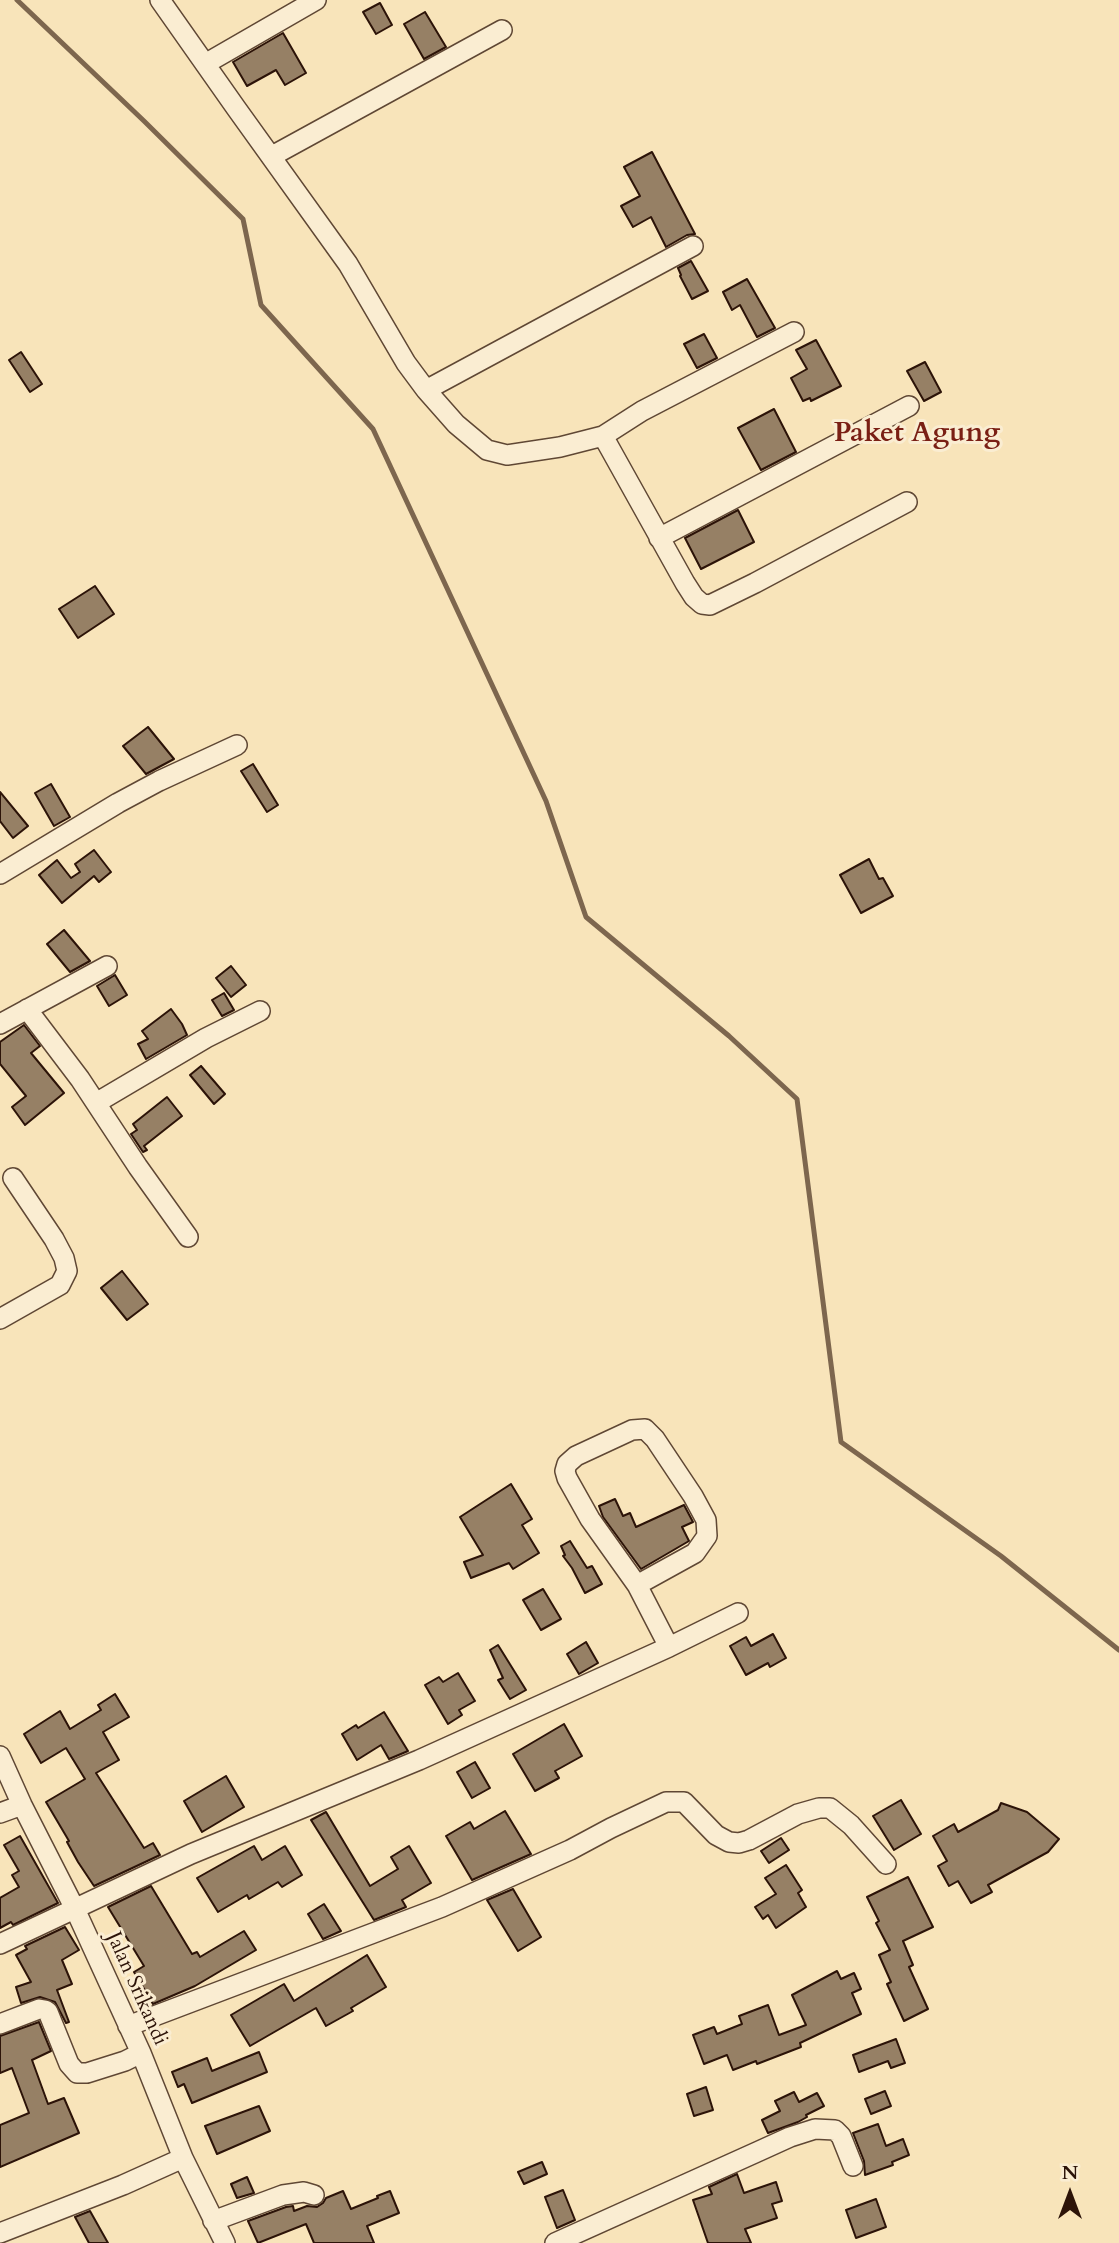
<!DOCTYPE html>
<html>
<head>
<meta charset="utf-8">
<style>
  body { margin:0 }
  #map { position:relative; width:1119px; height:2243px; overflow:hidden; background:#f8e4ba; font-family:Cardo,serif }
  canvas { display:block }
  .north { position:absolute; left:1035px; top:2159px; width:70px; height:70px; -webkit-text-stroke:5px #faedd2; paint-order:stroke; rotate:0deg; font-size:19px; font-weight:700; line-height:28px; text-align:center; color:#2c1308 }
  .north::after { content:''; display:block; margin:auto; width:24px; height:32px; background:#2c1308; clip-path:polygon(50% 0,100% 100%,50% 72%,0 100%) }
</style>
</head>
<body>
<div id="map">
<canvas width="1119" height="2243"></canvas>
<div class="north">N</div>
</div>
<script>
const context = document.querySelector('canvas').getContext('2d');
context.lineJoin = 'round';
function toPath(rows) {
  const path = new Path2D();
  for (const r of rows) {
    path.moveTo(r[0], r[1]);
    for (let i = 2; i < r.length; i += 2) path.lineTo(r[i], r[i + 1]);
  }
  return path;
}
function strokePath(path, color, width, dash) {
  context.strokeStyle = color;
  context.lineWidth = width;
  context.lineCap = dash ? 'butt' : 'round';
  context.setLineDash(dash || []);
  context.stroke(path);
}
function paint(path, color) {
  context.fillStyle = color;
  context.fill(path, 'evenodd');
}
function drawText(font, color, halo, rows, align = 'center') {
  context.font = font + ' Cardo,serif';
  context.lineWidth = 6;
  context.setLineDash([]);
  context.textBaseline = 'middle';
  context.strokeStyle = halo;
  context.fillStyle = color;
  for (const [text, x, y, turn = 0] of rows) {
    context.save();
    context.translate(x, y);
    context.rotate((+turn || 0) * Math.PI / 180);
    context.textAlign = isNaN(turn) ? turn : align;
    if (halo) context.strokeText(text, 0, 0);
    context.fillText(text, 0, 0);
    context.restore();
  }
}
const stream = toPath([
  [17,0,144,121,243,219,261,305,373,429,546,801,586,917,729,1036,797,1099,841,1442,1001,1556,1119,1650]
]);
const building = toPath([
  [380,3,392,25,376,34,363,12,380,3],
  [425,12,446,47,424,59,404,24,425,12],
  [283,33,306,73,285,85,276,70,247,86,233,62,283,33],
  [652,152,695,234,687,235,666,247,651,217,633,227,621,206,640,196,624,167,652,152],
  [691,261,708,291,692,299,680,276,681,275,678,268,691,261],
  [747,279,775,328,757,337,740,305,732,310,723,292,747,279],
  [704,334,717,358,697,368,684,344,704,334],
  [816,340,841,386,811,401,810,398,803,401,791,378,807,369,796,350,816,340],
  [21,352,42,384,30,392,9,360,21,352],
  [925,362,941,392,924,401,907,371,925,362],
  [774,409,796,452,761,470,738,428,774,409],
  [738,510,754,542,701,569,685,538,738,510],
  [95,586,114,614,78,638,59,609,95,586],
  [148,727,174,759,146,774,123,746,148,727],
  [253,764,278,805,267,812,241,771,253,764],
  [51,784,70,817,54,826,35,793,51,784],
  [0,792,28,826,13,838,0,821,0,792],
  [94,850,111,872,99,882,94,876,62,903,39,875,57,860,71,878,80,872,75,864,94,850],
  [869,859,879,879,883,878,893,896,861,913,840,875,869,859],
  [64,930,90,961,70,972,47,944,64,930],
  [231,966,246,985,231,997,216,978,231,966],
  [115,975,127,995,109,1006,97,986,115,975],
  [224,993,234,1010,222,1016,212,1000,224,993],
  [171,1009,182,1024,187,1035,146,1059,138,1044,148,1039,142,1031,171,1009],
  [24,1025,40,1046,31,1053,64,1093,25,1125,12,1107,26,1096,0,1064,0,1042,24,1025],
  [201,1066,225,1094,214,1104,190,1075,201,1066],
  [167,1097,182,1116,144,1146,147,1150,143,1152,131,1134,137,1130,133,1124,167,1097],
  [122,1271,148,1304,127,1320,101,1288,122,1271],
  [511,1484,532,1519,522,1525,539,1553,513,1569,509,1563,471,1578,464,1562,483,1555,460,1517,511,1484],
  [615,1499,623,1516,630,1513,636,1527,684,1505,693,1522,682,1527,689,1541,641,1569,603,1517,599,1506,615,1499],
  [570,1541,587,1568,592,1566,602,1584,585,1593,572,1568,563,1556,565,1555,561,1546,570,1541],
  [543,1589,561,1619,541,1630,523,1600,543,1589],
  [773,1634,786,1658,770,1667,768,1663,746,1675,730,1646,746,1637,751,1646,773,1634],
  [586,1642,598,1663,579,1674,567,1654,586,1642],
  [498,1645,526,1690,510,1699,498,1680,503,1678,490,1650,498,1645],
  [458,1673,475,1701,459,1710,462,1715,448,1724,425,1685,439,1677,443,1682,458,1673],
  [115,1694,129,1717,103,1732,119,1760,96,1773,144,1848,153,1843,160,1855,94,1886,78,1862,67,1842,69,1841,46,1802,85,1779,66,1748,41,1763,24,1734,60,1711,70,1729,101,1710,98,1705,115,1694],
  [384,1712,408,1751,389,1759,381,1745,357,1760,342,1734,356,1725,358,1728,384,1712],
  [564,1724,582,1756,555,1771,559,1778,535,1791,513,1754,564,1724],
  [475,1762,490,1788,472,1798,457,1772,475,1762],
  [226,1776,244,1807,202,1832,184,1801,226,1776],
  [901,1800,921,1834,894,1850,873,1816,901,1800],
  [1001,1803,1027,1812,1059,1839,1048,1852,988,1885,992,1892,971,1903,958,1881,949,1886,938,1866,947,1861,933,1836,954,1824,958,1832,998,1810,1001,1803],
  [505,1811,531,1854,472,1880,446,1836,470,1822,474,1829,505,1811],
  [326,1812,370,1886,398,1869,391,1857,409,1846,431,1883,402,1900,406,1907,374,1920,311,1820,326,1812],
  [20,1836,58,1903,13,1925,11,1922,0,1928,0,1898,19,1887,12,1875,19,1871,4,1845,20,1836],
  [781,1838,789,1850,769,1863,761,1851,781,1838],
  [254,1846,262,1860,285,1846,302,1875,282,1887,278,1882,249,1899,247,1895,218,1912,197,1878,254,1846],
  [786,1865,802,1890,798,1893,806,1907,776,1928,768,1915,763,1919,755,1907,776,1894,765,1878,786,1865],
  [908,1877,933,1927,903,1941,913,1965,909,1967,928,2009,904,2021,887,1984,891,1982,879,1955,890,1950,876,1923,879,1921,867,1897,908,1877],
  [151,1886,192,1954,197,1952,200,1957,244,1931,256,1950,195,1986,153,2004,134,1972,144,1966,108,1907,151,1886],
  [513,1889,541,1937,518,1951,487,1900,513,1889],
  [324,1904,341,1931,323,1939,308,1914,324,1904],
  [65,1927,79,1950,62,1960,72,1984,57,1990,69,2022,66,2023,55,2002,40,1997,21,2003,16,1987,31,1982,16,1955,27,1949,25,1946,65,1927],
  [367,1955,386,1987,351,2008,353,2011,326,2026,316,2008,250,2046,231,2015,284,1984,294,2001,367,1955],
  [837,1971,841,1979,854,1973,861,1989,852,1993,861,2014,800,2043,801,2047,757,2064,756,2061,733,2070,727,2055,704,2064,693,2035,714,2027,717,2034,742,2024,739,2016,768,2005,779,2035,806,2025,792,1995,837,1971],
  [39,2022,51,2051,32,2060,48,2104,64,2098,79,2133,0,2167,0,2125,29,2113,12,2068,0,2073,0,2036,39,2022],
  [896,2039,905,2063,891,2068,888,2061,859,2072,853,2055,896,2039],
  [259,2052,267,2072,192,2103,184,2084,178,2087,172,2072,207,2058,212,2071,259,2052],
  [706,2087,713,2110,694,2116,687,2094,706,2087],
  [885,2091,891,2106,871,2114,865,2099,885,2091],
  [794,2092,799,2102,817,2093,824,2106,806,2115,807,2117,798,2122,768,2133,762,2120,780,2111,775,2101,794,2092],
  [259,2106,270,2131,217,2154,205,2126,259,2106],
  [878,2124,886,2146,903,2139,909,2155,892,2162,893,2165,865,2175,864,2161,853,2133,878,2124],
  [542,2162,547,2174,524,2184,518,2172,542,2162],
  [737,2174,744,2193,776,2182,782,2201,772,2204,777,2218,745,2229,751,2243,708,2243,693,2200,712,2194,709,2187,737,2174],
  [247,2177,254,2193,237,2198,231,2184,247,2177],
  [563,2190,575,2220,557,2228,545,2197,563,2190],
  [343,2191,351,2209,378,2198,377,2196,390,2191,399,2213,367,2226,374,2243,314,2243,306,2224,258,2243,248,2221,286,2207,293,2206,294,2211,307,2206,317,2207,323,2203,326,2198,343,2191],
  [876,2199,886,2227,856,2238,846,2210,876,2199],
  [90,2211,108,2243,89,2243,75,2217,90,2211]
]);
const minor = toPath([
  [160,0,236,108,348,264,406,363,426,390,456,424,487,450,507,455,560,447,603,436,685,583,694,597,702,604,710,605,755,583,907,502],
  [205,64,316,0],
  [272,156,502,30],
  [426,390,693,246],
  [603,436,642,411,794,332],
  [659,538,909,406],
  [0,874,118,803,159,781,237,745],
  [27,1009,80,1079,138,1167,188,1237],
  [0,1024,107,966],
  [96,1103,206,1038,260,1011],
  [0,1319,60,1285,67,1271,64,1258,54,1239,13,1178],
  [637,1585,695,1553,707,1536,706,1520,693,1496,655,1439,645,1429,632,1430,576,1456,567,1464,565,1471,567,1478,590,1519,637,1585,669,1647],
  [0,1756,22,1805,75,1909,141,2053,183,2158,225,2243],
  [0,1813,22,1805],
  [0,1944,191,1854,419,1760,669,1647,738,1613],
  [0,2024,39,2009,45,2010,48,2012,69,2064,77,2073,87,2073,125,2061,141,2053],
  [128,2026,442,1907,570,1850,611,1828,666,1802,684,1802,716,1835,729,1842,739,1843,749,1840,798,1814,819,1808,830,1808,851,1825,886,1864],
  [213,2221,283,2195,304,2192,314,2195],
  [0,2233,123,2185,183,2158],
  [555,2243,757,2152,790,2137,815,2129,835,2130,841,2136,853,2166]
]);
const streetNames = [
  ["Jalan Srikandi",136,1989,66]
];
const districtNames = [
  ["Paket Agung",917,435]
];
strokePath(stream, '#7d664e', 5);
paint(building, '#968065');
strokePath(building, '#2c1308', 2);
strokePath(minor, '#5f4734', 22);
strokePath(minor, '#faedd2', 19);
drawText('21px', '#2c1308', '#faedd2', streetNames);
drawText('bold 28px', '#7a1f14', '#faedd2', districtNames);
</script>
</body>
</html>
